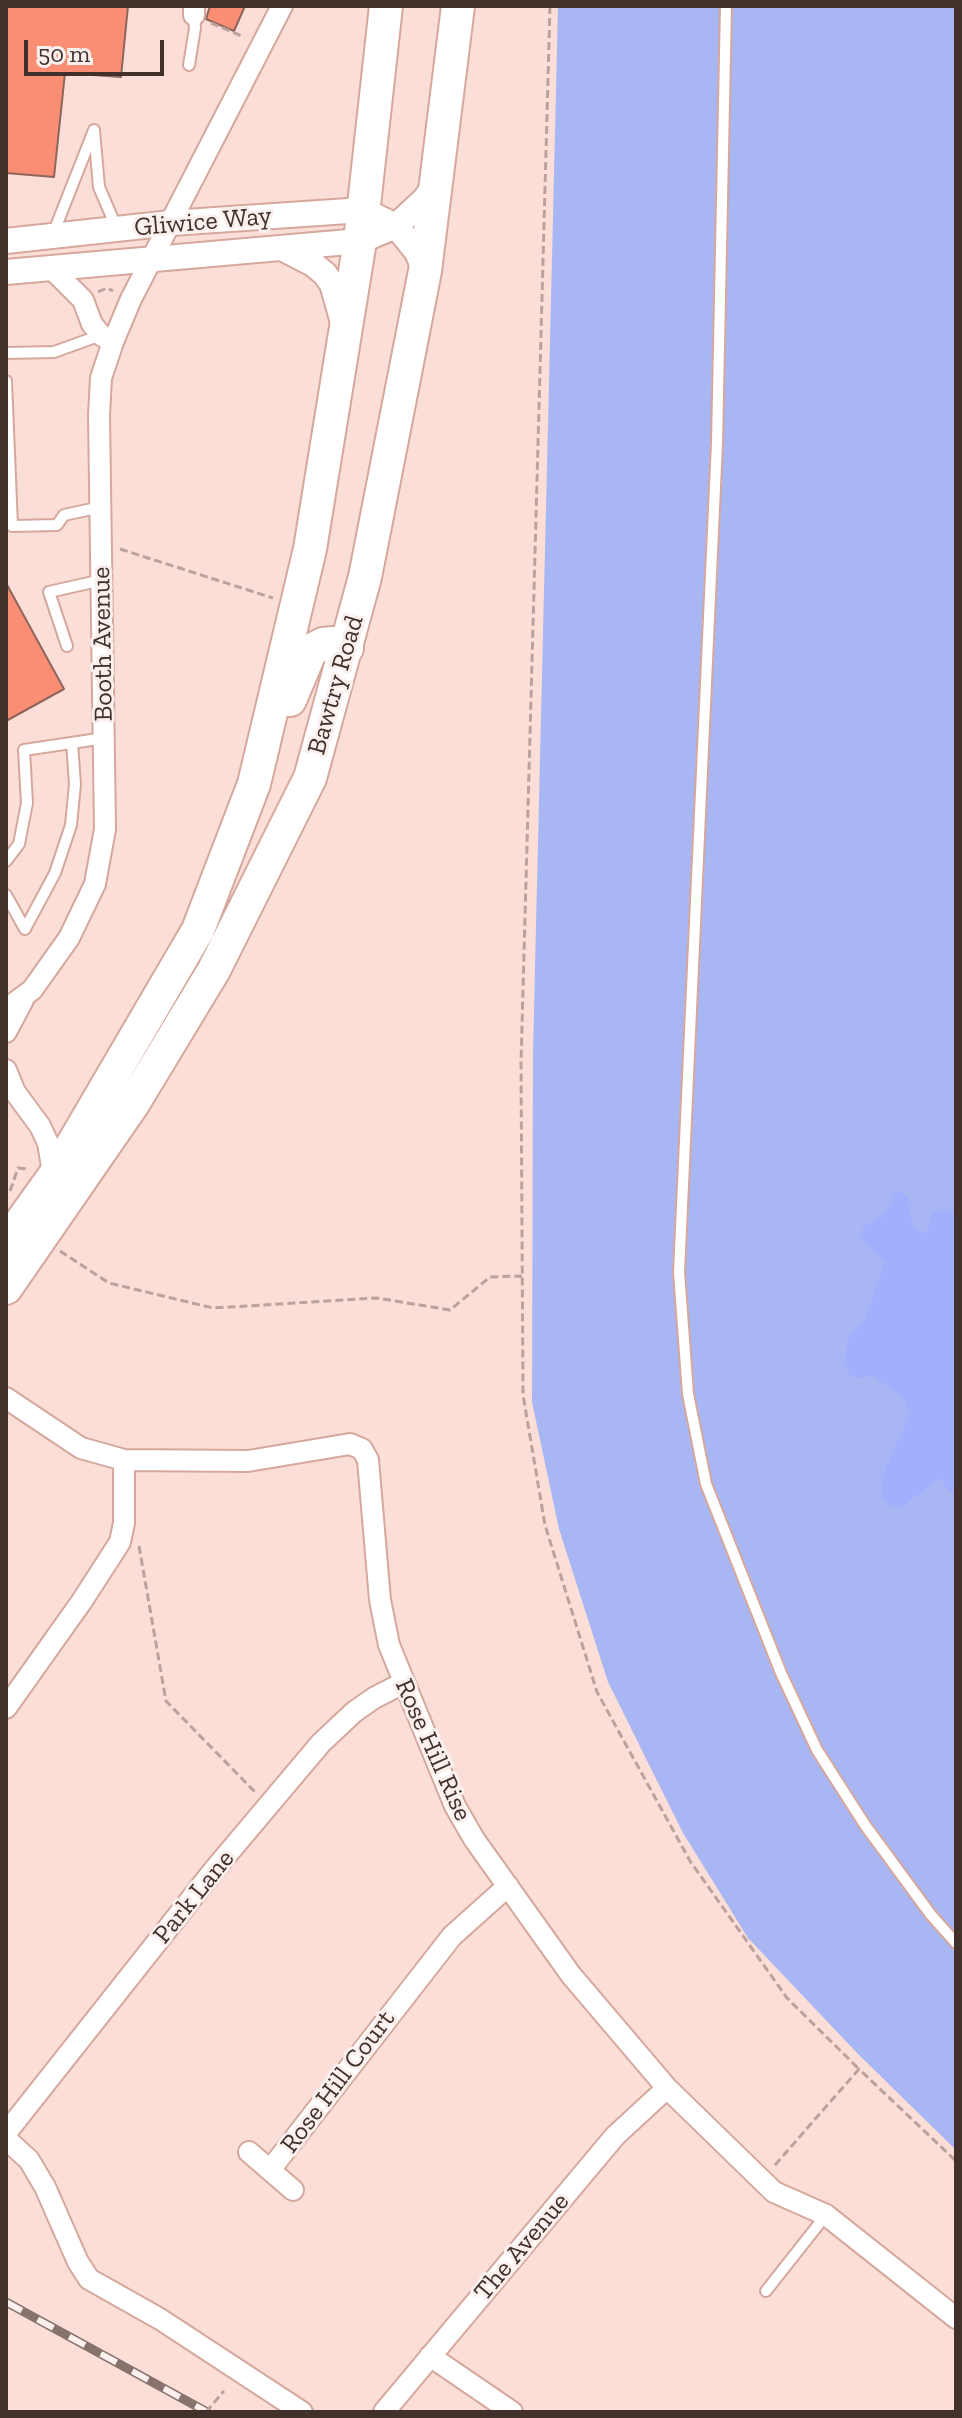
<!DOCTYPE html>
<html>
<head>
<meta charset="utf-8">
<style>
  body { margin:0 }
  #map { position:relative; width:962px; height:2418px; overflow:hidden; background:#fbded7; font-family:"Zilla Slab",serif }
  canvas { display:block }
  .frame { position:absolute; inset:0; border:8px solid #42302b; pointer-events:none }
  .scale { position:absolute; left:24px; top:40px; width:140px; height:36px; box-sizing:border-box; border:4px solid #42302b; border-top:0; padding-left:10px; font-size:24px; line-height:28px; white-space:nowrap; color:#42302b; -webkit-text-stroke:6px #faf0ed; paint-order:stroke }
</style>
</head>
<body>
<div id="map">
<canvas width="962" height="2418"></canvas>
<div class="frame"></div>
<div class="scale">50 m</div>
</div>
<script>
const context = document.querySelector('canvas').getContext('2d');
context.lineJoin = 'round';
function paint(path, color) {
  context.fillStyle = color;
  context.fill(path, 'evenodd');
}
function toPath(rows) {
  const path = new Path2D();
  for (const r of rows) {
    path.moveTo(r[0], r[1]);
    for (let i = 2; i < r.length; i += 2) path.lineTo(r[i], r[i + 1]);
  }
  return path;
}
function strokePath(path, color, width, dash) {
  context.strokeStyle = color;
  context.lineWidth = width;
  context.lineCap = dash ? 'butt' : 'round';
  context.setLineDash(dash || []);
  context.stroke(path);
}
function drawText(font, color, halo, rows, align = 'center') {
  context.font = font + ' "Zilla Slab",serif';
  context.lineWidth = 6;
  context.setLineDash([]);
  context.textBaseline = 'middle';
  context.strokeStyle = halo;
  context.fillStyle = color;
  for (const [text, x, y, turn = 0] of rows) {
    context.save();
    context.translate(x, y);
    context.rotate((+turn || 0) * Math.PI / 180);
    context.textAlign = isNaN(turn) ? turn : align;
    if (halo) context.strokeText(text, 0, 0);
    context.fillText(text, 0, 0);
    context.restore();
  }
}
const green = toPath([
  [558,6,956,6,956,2150,858,2054,748,1938,683,1833,608,1682,559,1529,532,1402,533,1052]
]);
const forest = toPath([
  [898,1189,908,1199,912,1226,927,1234,933,1212,956,1210,956,1492,953,1494,939,1478,900,1509,883,1501,883,1475,910,1414,903,1397,874,1376,853,1378,844,1366,849,1336,863,1324,885,1262,860,1237,864,1226,884,1215]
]);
const building = toPath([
  [6,6,128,6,121,77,65,73,54,177,6,173,6,6],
  [210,6,245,6,234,31,206,19,210,6],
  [6,583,64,689,6,721,6,583]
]);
const path = toPath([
  [550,6,521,1063,523,1395,545,1525,597,1692,690,1861,787,1998,859,2069],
  [211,23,244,37],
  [98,292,107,288,113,291],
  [120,549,273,598],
  [10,1191,18,1168,29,1169],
  [60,1251,109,1283,213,1308,377,1298,450,1310,490,1277,522,1276],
  [139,1546,166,1701,255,1792],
  [775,2165,859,2069,956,2161]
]);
const service = toPath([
  [726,6,717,443,679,1272,688,1394,706,1484,781,1673,817,1750,865,1825,931,1915,956,1943],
  [189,65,195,28,194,15],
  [53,234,94,130,99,187,117,229],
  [6,353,54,352,101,335],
  [6,381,12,526,57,525,64,515,101,507],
  [67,646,49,592,102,580],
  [6,861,19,844,27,803,24,750,105,738],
  [6,895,25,929,55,873,71,825,75,784,72,743],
  [766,2291,826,2215]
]);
const minor = toPath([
  [194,6,194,15],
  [51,268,83,300,92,324,101,335,113,342],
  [6,1009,32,990,69,938,95,884,105,829,99,415,101,378,113,342,131,299,282,6],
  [6,1032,23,1000],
  [6,1070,15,1092,40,1126,48,1143,54,1178],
  [6,1398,81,1448,124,1460,248,1461,350,1444,362,1449,368,1460,380,1600,389,1645,455,1806,474,1839,571,1975,667,2088,774,2192,826,2215,956,2318],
  [6,1708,82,1601,120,1542,124,1523,124,1460],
  [6,2133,214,1870,321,1743,354,1712,374,1698,403,1683],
  [6,2139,29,2160,45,2187,78,2262,89,2279,160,2319,302,2412],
  [249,2152,293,2190],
  [270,2170,452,1936,508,1886],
  [430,2356,512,2412],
  [384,2412,615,2136,667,2088]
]);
const tertiary = toPath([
  [6,241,171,223,363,210,396,226,417,252,425,271],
  [282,248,313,264,325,274,332,284,344,326],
  [6,272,360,241,396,226,425,199,436,183]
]);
const trunk = toPath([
  [290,700,311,650,323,644,333,643,347,648],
  [6,1243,54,1176,198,930,254,784,310,549,360,241,386,6],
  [6,1288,133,1104,214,970,310,778,365,577,425,271,458,6]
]);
const rail = toPath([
  [6,2302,207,2412]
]);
const pathBridge = toPath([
  [206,2412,224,2391]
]);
const streetNames = [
  ["Gliwice Way",203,222,-5],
  ["Booth Avenue",103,644,-91],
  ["Bawtry Road",336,685,-74],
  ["Rose Hill Rise",433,1750,66],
  ["Park Lane",194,1897,-51],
  ["Rose Hill Court",338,2082,-53],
  ["The Avenue",522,2247,-50]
];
paint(green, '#a8b6f4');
paint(forest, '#a0b0fc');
paint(building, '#fa8e75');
strokePath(building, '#8e655b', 2);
strokePath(service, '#d6a89d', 14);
strokePath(minor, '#d6a89d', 24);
strokePath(tertiary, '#d6a89d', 28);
strokePath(trunk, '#d6a89d', 36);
strokePath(path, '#bba29c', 3, [8, 4]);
strokePath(service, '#fff', 10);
strokePath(minor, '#fff', 20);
strokePath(tertiary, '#fff', 24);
strokePath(trunk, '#fff', 32);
strokePath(rail, '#88726c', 9);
strokePath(rail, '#faf0ed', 6, [18]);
strokePath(pathBridge, '#bba29c', 3, [8, 4]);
drawText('26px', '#42302b', '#faf0ed', streetNames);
</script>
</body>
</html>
